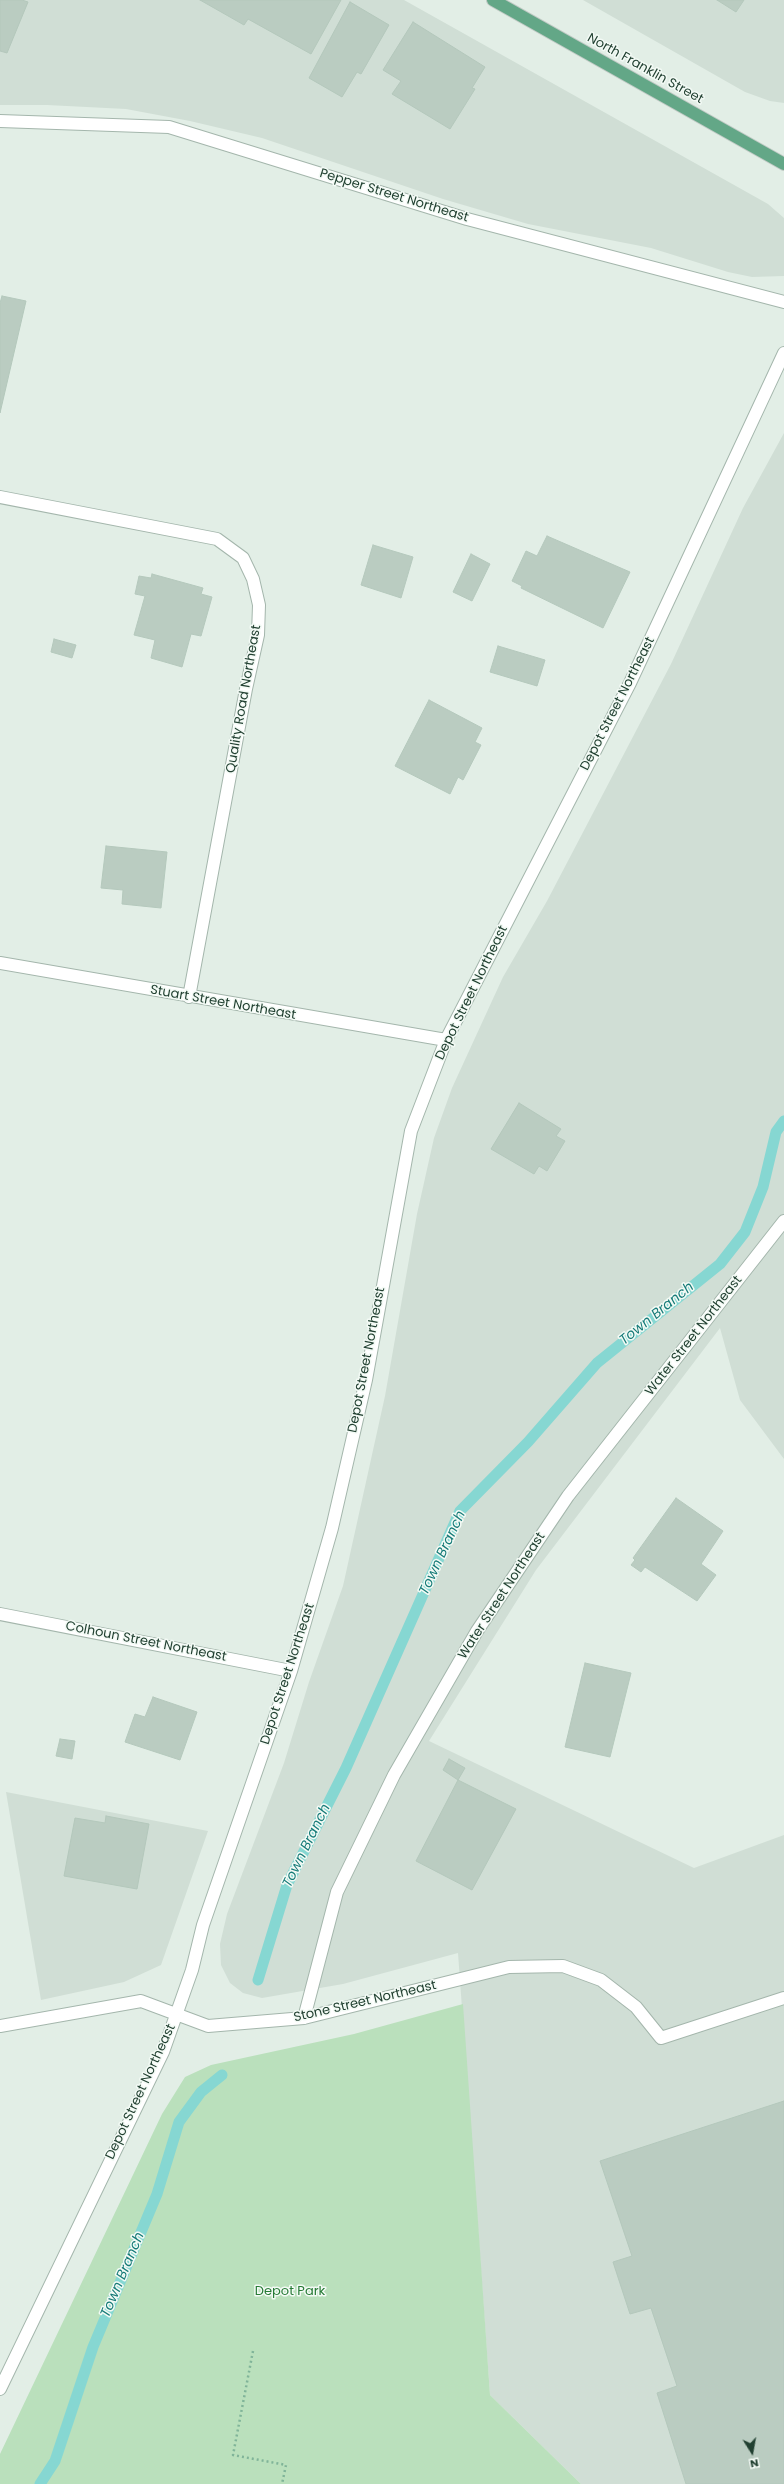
<!DOCTYPE html>
<html>
<head>
<meta charset="utf-8">
<style>
  body { margin:0 }
  #map { position:relative; width:784px; height:2484px; overflow:hidden; background:#e2eee6; font-family:Poppins,sans-serif }
  canvas { display:block }
  .north { position:absolute; left:732px; top:2432px; width:40px; height:40px; -webkit-text-stroke:3px #f3faf5; paint-order:stroke; rotate:169deg; font-size:11px; font-weight:700; line-height:16px; text-align:center; color:#214031 }
  .north::after { content:''; display:block; margin:auto; width:14px; height:18px; background:#214031; clip-path:polygon(50% 0,100% 100%,50% 72%,0 100%) }
</style>
</head>
<body>
<div id="map">
<canvas width="784" height="2484"></canvas>
<div class="north">N</div>
</div>
<script>
const context = document.querySelector('canvas').getContext('2d');
context.lineJoin = 'round';
function paint(path, color) {
  context.fillStyle = color;
  context.fill(path, 'evenodd');
}
function toPath(rows) {
  const path = new Path2D();
  for (const r of rows) {
    path.moveTo(r[0], r[1]);
    for (let i = 2; i < r.length; i += 2) path.lineTo(r[i], r[i + 1]);
  }
  return path;
}
function strokePath(path, color, width, dash) {
  context.strokeStyle = color;
  context.lineWidth = width;
  context.lineCap = dash ? 'butt' : 'round';
  context.setLineDash(dash || []);
  context.stroke(path);
}
function drawText(font, color, halo, rows, align = 'center') {
  context.font = font + ' Poppins,sans-serif';
  context.lineWidth = 3;
  context.setLineDash([]);
  context.textBaseline = 'middle';
  context.strokeStyle = halo;
  context.fillStyle = color;
  for (const [text, x, y, turn = 0] of rows) {
    context.save();
    context.translate(x, y);
    context.rotate((+turn || 0) * Math.PI / 180);
    context.textAlign = isNaN(turn) ? turn : align;
    if (halo) context.strokeText(text, 0, 0);
    context.fillText(text, 0, 0);
    context.restore();
  }
}
const built = toPath([
  [0,0,404,0,768,204,784,218,784,276,752,277,728,272,651,248,528,224,443,199,262,138,190,121,126,109,47,105,0,105],
  [583,0,784,0,784,103,770,101,745,92],
  [784,433,784,1459,740,1400,720,1328,536,1570,429,1741,694,1868,784,1835,784,2484,581,2484,490,2395,458,1953,343,1984,262,1998,243,1993,230,1983,221,1965,220,1944,227,1914,284,1763,309,1682,343,1586,385,1396,417,1214,434,1138,452,1088,503,977,547,901,671,664,743,508],
  [6,1792,208,1831,161,1965,124,1982,41,2000]
]);
const green = toPath([
  [463,2004,490,2395,581,2484,0,2484,0,2454,162,2114,185,2077,211,2065,354,2034]
]);
const stream = toPath([
  [258,1980,287,1885,346,1768,460,1511,528,1442,597,1363,720,1264,745,1232,763,1187,776,1132,784,1121],
  [40,2484,55,2461,93,2347,157,2194,179,2122,201,2092,222,2075]
]);
const building = toPath([
  [0,0,22,0,28,2,7,53,0,51,0,0],
  [200,0,341,0,311,54,248,19,244,25,200,0],
  [717,0,744,0,736,12,717,0],
  [350,2,389,25,361,74,357,72,342,97,309,78,350,2],
  [413,22,485,67,472,88,475,89,450,129,392,94,401,81,383,70,413,22],
  [2,296,26,301,0,413,0,303,2,296],
  [547,536,630,572,603,628,521,588,522,586,512,581,526,551,537,556,547,536],
  [373,545,413,557,401,598,361,585,373,545],
  [471,554,490,564,472,601,453,592,471,554],
  [152,574,203,588,201,594,212,597,201,636,191,634,182,667,151,658,155,640,134,635,145,596,135,594,139,576,151,578,152,574],
  [54,639,76,645,72,658,51,652,54,639],
  [498,646,545,660,537,686,490,672,498,646],
  [429,700,482,728,475,742,481,745,463,780,458,777,450,794,395,766,429,700],
  [106,846,167,852,161,908,122,904,123,890,101,888,106,846],
  [519,1103,561,1129,556,1136,565,1141,547,1171,539,1166,534,1174,491,1149,519,1103],
  [676,1498,723,1531,701,1564,716,1575,697,1601,645,1567,641,1572,631,1565,635,1560,633,1558,676,1498],
  [585,1663,631,1673,610,1757,565,1747,585,1663],
  [153,1697,197,1712,180,1760,125,1742,135,1714,145,1717,153,1697],
  [60,1739,75,1741,72,1759,56,1756,60,1739],
  [449,1759,465,1768,458,1780,443,1770,449,1759],
  [458,1780,516,1809,472,1890,416,1861,458,1780],
  [106,1816,149,1824,137,1889,64,1876,75,1818,105,1823,106,1816],
  [784,2101,784,2484,686,2484,657,2393,677,2386,651,2308,630,2314,613,2262,632,2256,600,2161,784,2101]
]);
const path = toPath([
  [253,2351,233,2455,286,2465,282,2484]
]);
const minor = toPath([
  [0,121,169,127,467,219,784,302],
  [0,497,217,539,243,558,253,579,259,605,258,635,246,689,189,997],
  [0,963,446,1040],
  [0,1614,291,1671],
  [304,2018,337,1892,394,1775,477,1631,568,1496,784,1221],
  [0,2026,141,2001,208,2026,304,2018,509,1967,563,1966,601,1980,636,2007,661,2038,784,1998],
  [0,2389,163,2052,192,1970,203,1925,291,1671,332,1528,366,1380,411,1131,446,1040,630,683,784,353]
]);
const major = toPath([
  [493,0,784,164]
]);
const streetNames = [
  ["North Franklin Street",645,69,29],
  ["Pepper Street Northeast",394,196,17],
  ["Quality Road Northeast",244,699,-80],
  ["Depot Street Northeast",618,704,-63],
  ["Depot Street Northeast",472,993,-64],
  ["Stuart Street Northeast",223,1003,10],
  ["Water Street Northeast",694,1336,-52],
  ["Depot Street Northeast",367,1360,-79],
  ["Water Street Northeast",502,1596,-57],
  ["Colhoun Street Northeast",146,1642,11],
  ["Depot Street Northeast",288,1674,-72],
  ["Stone Street Northeast",365,2002,-13],
  ["Depot Street Northeast",141,2092,-65]
];
const parkNames = [
  ["Depot Park",290,2292]
];
const waterNames = [
  ["Town Branch",657,1314,-39],
  ["Town Branch",443,1553,-65],
  ["Town Branch",307,1846,-64],
  ["Town Branch",123,2275,-67]
];
paint(built, '#d0ded5');
paint(green, '#bae0bc');
strokePath(stream, '#86d7d2', 11);
paint(building, '#baccc1');
strokePath(building, '#b4c8bc', 1);
strokePath(minor, '#a4b6ac', 14);
strokePath(major, '#c1cac5', 14);
strokePath(path, '#80b499', 2.5, [2, 3]);
strokePath(minor, '#fff', 12);
strokePath(major, '#63a787', 12);
drawText('13px', '#214031', '#f3faf5', streetNames);
drawText('13px', '#277b36', '#f3faf5', parkNames);
drawText('italic 14px', '#167b78', '#f3faf5', waterNames);
</script>
</body>
</html>
